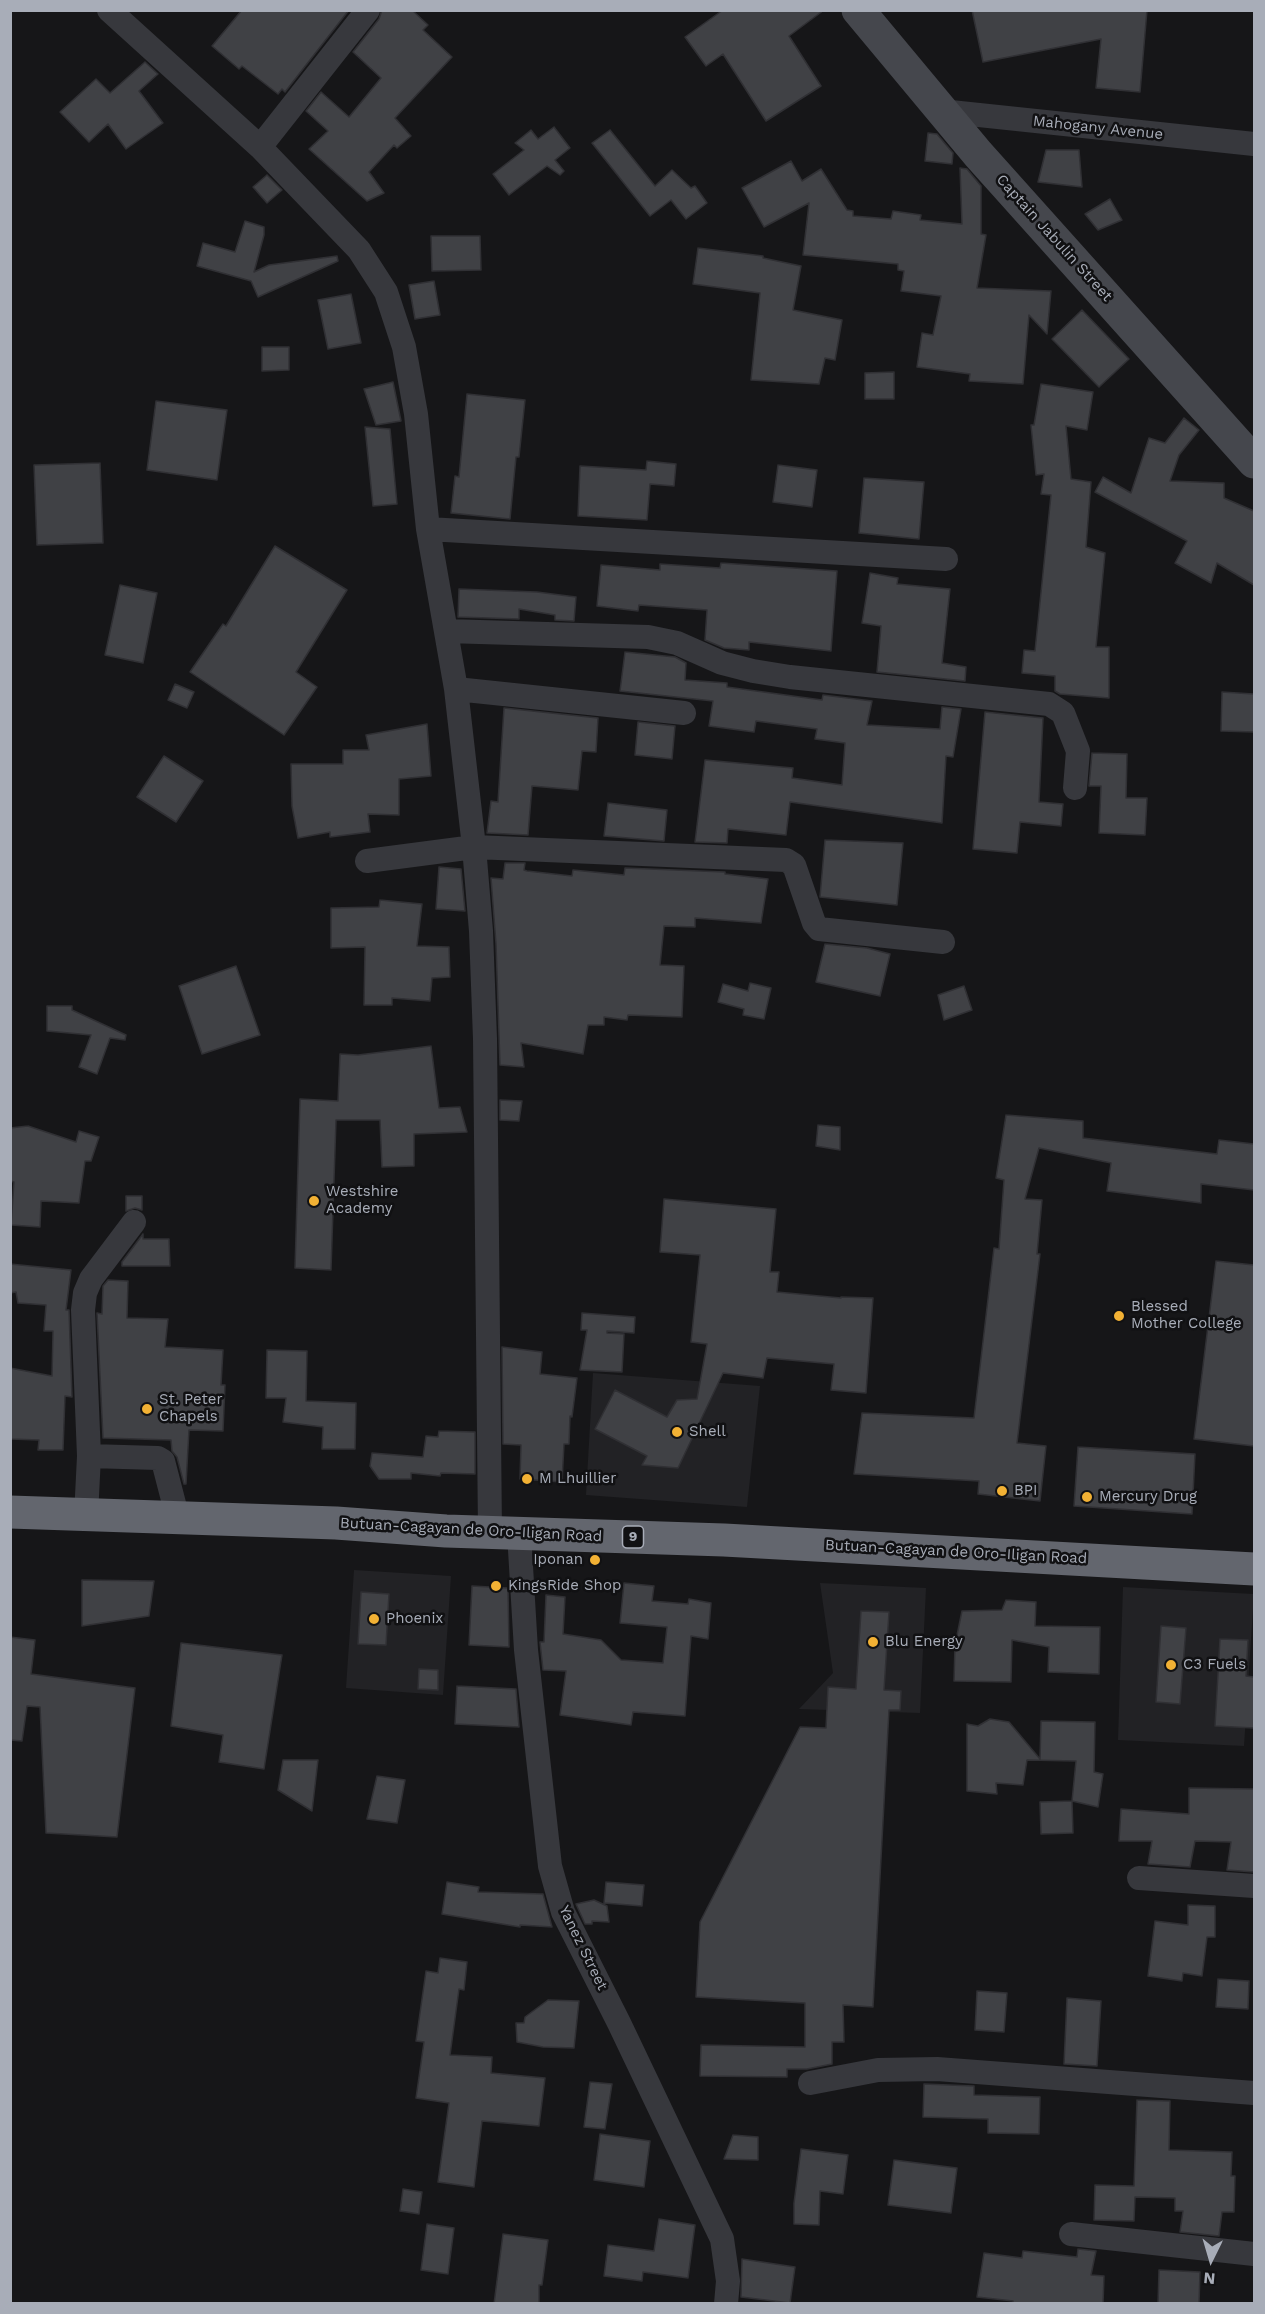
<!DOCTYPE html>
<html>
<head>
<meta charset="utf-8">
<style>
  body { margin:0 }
  #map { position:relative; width:1265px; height:2314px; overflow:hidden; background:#161618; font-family:"Work Sans",sans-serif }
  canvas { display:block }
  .frame { position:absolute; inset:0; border:12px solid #a8adb8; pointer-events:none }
  .north { position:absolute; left:1181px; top:2230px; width:60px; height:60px; -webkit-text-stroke:4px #111113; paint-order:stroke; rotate:185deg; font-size:16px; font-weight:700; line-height:24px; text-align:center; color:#a8adb8 }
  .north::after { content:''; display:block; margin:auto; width:21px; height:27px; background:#a8adb8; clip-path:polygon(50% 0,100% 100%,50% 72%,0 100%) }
</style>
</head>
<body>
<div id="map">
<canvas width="1265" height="2314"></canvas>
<div class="frame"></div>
<div class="north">N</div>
</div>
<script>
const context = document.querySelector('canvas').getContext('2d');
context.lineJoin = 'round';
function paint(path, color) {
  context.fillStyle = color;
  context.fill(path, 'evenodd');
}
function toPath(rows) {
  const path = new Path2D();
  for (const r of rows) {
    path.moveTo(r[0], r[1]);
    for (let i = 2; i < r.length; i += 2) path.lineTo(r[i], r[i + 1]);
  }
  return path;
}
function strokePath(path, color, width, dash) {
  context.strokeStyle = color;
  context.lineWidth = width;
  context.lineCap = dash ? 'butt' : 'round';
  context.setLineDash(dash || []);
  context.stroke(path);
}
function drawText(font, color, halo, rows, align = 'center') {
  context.font = font + ' "Work Sans",sans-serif';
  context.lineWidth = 5;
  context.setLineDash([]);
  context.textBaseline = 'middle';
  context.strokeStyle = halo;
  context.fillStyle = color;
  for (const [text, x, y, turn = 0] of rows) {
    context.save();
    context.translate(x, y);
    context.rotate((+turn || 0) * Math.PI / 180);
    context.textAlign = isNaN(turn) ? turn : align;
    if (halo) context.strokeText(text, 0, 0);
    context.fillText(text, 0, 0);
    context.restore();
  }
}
const built = toPath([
  [593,1373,760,1386,747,1507,586,1495],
  [354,1570,451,1576,443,1695,346,1688],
  [820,1583,926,1588,920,1713,799,1709,833,1673],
  [1123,1587,1254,1594,1244,1746,1118,1740]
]);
const building = toPath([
  [242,10,349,10,285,92,282,89,278,94,242,66,239,69,212,46,242,10],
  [382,10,412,10,428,25,423,30,452,57,395,118,411,136,397,148,394,145,369,172,384,193,367,201,309,149,328,131,306,111,321,92,349,117,381,78,353,52,379,19,382,10],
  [723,10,824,10,789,36,821,86,766,121,723,54,706,66,685,37,723,10],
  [972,10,1147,10,1140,92,1096,88,1101,39,983,62,972,10],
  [145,62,158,74,139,91,163,123,126,149,108,124,89,142,60,112,96,79,110,93,145,62],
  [554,127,570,148,555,160,564,171,560,175,547,166,509,195,493,174,524,150,515,143,531,130,538,139,554,127],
  [610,130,655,186,672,170,691,188,695,186,707,203,686,219,671,200,650,216,592,143,610,130],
  [928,133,937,134,953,153,952,164,925,161,928,133],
  [1046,150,1079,150,1082,187,1038,182,1046,150],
  [791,161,802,181,821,169,847,210,853,211,853,216,891,219,893,211,921,215,920,220,962,224,960,168,967,169,981,186,981,234,986,235,977,288,1051,291,1047,334,1029,315,1023,384,969,381,970,374,917,367,922,333,933,335,941,296,901,291,904,271,898,270,898,264,803,255,809,203,764,227,742,188,791,161],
  [267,175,282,190,267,203,253,187,267,175],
  [1110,199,1122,220,1098,230,1085,214,1110,199],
  [245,221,264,227,264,235,254,272,269,265,337,256,338,261,258,297,251,281,197,266,203,243,235,252,245,221],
  [431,236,480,236,481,270,432,271,431,236],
  [698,248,763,256,763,258,801,266,793,310,842,320,835,360,825,358,819,384,751,380,760,293,693,284,698,248],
  [434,281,440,315,415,319,409,285,434,281],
  [351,294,361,343,328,349,318,300,351,294],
  [1082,310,1129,359,1099,387,1052,339,1082,310],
  [262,347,289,347,289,370,262,371,262,347],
  [894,372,894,399,865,399,865,373,894,372],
  [393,382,401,421,376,425,364,389,393,382],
  [1041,384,1093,392,1087,430,1066,426,1071,479,1091,482,1086,547,1105,553,1096,647,1109,647,1109,698,1060,694,1055,691,1055,676,1022,673,1024,650,1035,651,1051,495,1041,494,1044,474,1036,475,1031,425,1034,425,1041,384],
  [467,394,525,400,519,457,516,457,510,519,451,513,455,476,459,477,467,394],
  [156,401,227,410,217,480,147,470,156,401],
  [1184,418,1199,430,1179,455,1170,481,1224,483,1224,498,1254,511,1254,585,1217,563,1211,583,1175,563,1187,541,1095,492,1103,477,1131,493,1149,438,1165,443,1184,418],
  [365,427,390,429,397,504,373,506,365,427],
  [647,461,676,464,674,486,650,484,647,520,578,516,580,466,646,470,647,461],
  [100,463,103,543,37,545,34,465,100,463],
  [778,465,817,470,812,507,773,502,778,465],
  [864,478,924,482,919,539,859,533,864,478],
  [275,546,347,590,296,672,317,687,284,735,190,672,223,624,226,626,275,546],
  [721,563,837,571,831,651,749,642,749,650,724,648,705,640,707,610,639,605,638,611,597,606,601,565,660,570,660,564,720,568,721,563],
  [870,573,898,578,897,584,950,589,942,663,966,667,965,681,877,672,881,626,862,623,870,573],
  [120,585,157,593,143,663,105,655,120,585],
  [459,589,537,592,576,597,574,621,555,620,555,615,519,609,519,619,458,617,459,589],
  [625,652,675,657,686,663,685,680,727,683,727,687,822,700,823,695,872,701,867,725,940,729,942,707,961,709,953,757,946,756,942,823,790,802,786,835,728,829,727,843,695,842,705,760,793,768,792,778,842,785,845,743,815,739,817,729,756,721,754,732,709,726,713,701,620,691,625,652],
  [175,684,194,692,187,708,168,700,175,684],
  [1222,692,1254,694,1254,732,1221,731,1222,692],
  [504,708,598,718,596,752,582,751,578,790,532,786,528,835,487,833,491,801,498,802,504,708],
  [985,712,1043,718,1039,802,1063,804,1061,826,1020,822,1017,853,973,849,985,712],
  [638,722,675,726,672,759,635,755,638,722],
  [427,724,431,776,399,779,399,815,368,814,370,832,330,837,330,832,298,838,292,806,291,764,343,764,343,750,369,750,366,735,427,724],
  [1092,753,1127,754,1126,798,1147,798,1145,835,1099,833,1101,786,1089,786,1092,753],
  [164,756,203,781,176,822,137,797,164,756],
  [608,803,667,810,664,841,604,836,608,803],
  [825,840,903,843,897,905,820,897,825,840],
  [505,863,525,863,524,870,527,871,572,876,573,870,624,875,625,868,725,872,725,874,768,879,761,923,695,918,695,927,664,926,660,965,684,966,682,1017,628,1015,627,1020,604,1017,604,1025,588,1025,583,1054,521,1043,524,1067,500,1065,496,944,491,878,503,879,505,863],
  [439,867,461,869,465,911,436,909,439,867],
  [380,900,422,904,417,946,449,947,450,977,432,978,430,1001,392,998,392,1005,364,1005,365,947,331,948,331,908,379,907,380,900],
  [825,944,867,948,890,954,880,996,816,982,825,944],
  [236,966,260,1035,202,1054,179,986,236,966],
  [750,983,771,988,764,1019,743,1015,744,1009,718,1002,723,984,748,991,750,983],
  [964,986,972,1010,944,1020,938,995,964,986],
  [47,1006,72,1006,72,1010,126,1035,125,1040,110,1038,97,1074,79,1067,91,1035,47,1031,47,1006],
  [431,1046,439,1108,460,1107,467,1132,414,1134,414,1166,382,1167,380,1120,336,1120,331,1270,295,1268,300,1099,338,1101,340,1054,358,1055,431,1046],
  [500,1100,522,1101,519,1121,500,1120,500,1100],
  [1006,1115,1083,1121,1083,1138,1217,1154,1219,1140,1254,1144,1254,1190,1201,1184,1201,1203,1107,1191,1111,1163,1039,1148,1025,1199,1042,1200,1037,1254,1040,1254,1017,1443,1046,1446,1040,1501,978,1494,979,1481,854,1474,862,1413,974,1418,994,1248,999,1249,1004,1180,996,1178,1006,1115],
  [818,1125,840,1127,840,1150,816,1146,818,1125],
  [28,1126,76,1142,79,1131,99,1137,91,1161,85,1161,79,1203,41,1201,40,1227,11,1225,14,1182,10,1181,10,1128,28,1126],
  [126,1196,142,1196,142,1210,135,1208,126,1211,126,1196],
  [664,1199,776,1209,770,1272,779,1272,777,1292,841,1298,841,1297,873,1298,866,1393,831,1390,834,1364,767,1358,763,1378,723,1373,678,1468,642,1465,647,1456,595,1429,615,1390,667,1417,677,1400,697,1399,707,1344,691,1342,700,1255,660,1252,664,1199],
  [143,1234,143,1239,169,1239,170,1266,122,1266,122,1262,143,1234],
  [1216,1261,1254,1265,1254,1446,1194,1439,1216,1261],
  [10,1264,71,1270,66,1310,69,1310,72,1397,65,1396,63,1450,38,1450,39,1440,10,1439,10,1368,52,1376,53,1331,44,1331,46,1305,18,1303,16,1292,10,1293,10,1264],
  [108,1280,128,1281,127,1318,168,1319,165,1347,223,1350,221,1385,225,1385,223,1431,189,1430,186,1484,184,1484,177,1457,172,1451,171,1440,103,1438,97,1313,102,1314,103,1286,108,1280],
  [582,1313,635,1317,634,1333,607,1331,607,1333,624,1334,622,1372,580,1370,587,1330,581,1330,582,1313],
  [502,1347,542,1352,540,1374,577,1378,572,1417,570,1416,569,1444,564,1444,562,1482,520,1479,521,1445,503,1444,502,1347],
  [267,1350,307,1351,306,1401,356,1403,355,1449,322,1449,323,1427,283,1422,286,1398,266,1398,267,1350],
  [439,1431,475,1432,475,1474,441,1473,440,1476,411,1473,411,1479,379,1479,370,1466,372,1453,423,1457,426,1436,438,1437,439,1431],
  [1078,1447,1195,1454,1192,1514,1074,1506,1078,1447],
  [82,1580,154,1581,149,1616,82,1626,82,1580],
  [624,1583,654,1586,652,1601,688,1604,689,1599,711,1603,708,1639,691,1636,685,1716,633,1712,631,1725,560,1715,566,1671,543,1670,540,1642,544,1642,546,1595,565,1597,563,1634,601,1640,621,1660,663,1663,667,1627,620,1623,624,1583],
  [472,1586,508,1588,509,1647,469,1645,472,1586],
  [361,1592,389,1594,386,1645,358,1644,361,1592],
  [1006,1600,1036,1602,1035,1626,1100,1627,1099,1674,1048,1672,1049,1647,1012,1640,1011,1682,954,1681,955,1645,962,1611,1002,1610,1006,1600],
  [861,1611,889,1612,884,1690,901,1691,900,1710,889,1710,873,2007,843,2005,844,2042,832,2042,832,2064,807,2069,787,2069,787,2077,700,2076,701,2045,805,2047,805,2003,696,1997,700,1922,800,1727,826,1728,828,1687,856,1689,861,1611],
  [1161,1626,1186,1628,1180,1704,1156,1702,1161,1626],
  [10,1637,35,1640,31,1674,135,1688,117,1837,46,1833,40,1707,27,1706,22,1741,10,1740,10,1637],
  [1220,1639,1248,1640,1246,1676,1254,1677,1254,1728,1215,1726,1220,1639],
  [181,1643,282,1655,264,1769,219,1762,223,1735,171,1726,181,1643],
  [419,1669,438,1670,438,1690,418,1689,419,1669],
  [457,1686,516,1689,519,1727,455,1724,457,1686],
  [990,1719,1009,1722,1040,1759,1041,1721,1095,1722,1094,1772,1103,1774,1098,1807,1072,1801,1076,1761,1027,1760,1023,1785,996,1783,997,1794,967,1791,967,1724,978,1726,990,1719],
  [283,1760,318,1760,312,1811,278,1790,283,1760],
  [377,1776,405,1780,397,1823,367,1819,377,1776],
  [1189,1788,1254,1789,1254,1872,1227,1870,1231,1842,1195,1841,1190,1867,1148,1864,1152,1841,1119,1841,1121,1809,1189,1814,1189,1788],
  [1072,1801,1073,1833,1041,1834,1040,1802,1072,1801],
  [447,1882,479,1887,478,1892,543,1894,552,1927,520,1925,520,1927,442,1914,447,1882],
  [606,1882,644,1885,642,1906,604,1903,606,1882],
  [594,1900,607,1906,609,1922,592,1921,592,1924,585,1924,576,1904,594,1900],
  [1188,1905,1215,1906,1215,1937,1207,1937,1202,1976,1183,1973,1182,1981,1148,1976,1155,1921,1188,1925,1188,1905],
  [440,1958,467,1962,464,1990,459,1989,450,2055,492,2057,491,2073,545,2078,539,2126,482,2121,474,2187,438,2182,449,2103,416,2098,424,2042,416,2041,426,1971,438,1973,440,1958],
  [1218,1979,1249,1981,1248,2009,1216,2007,1218,1979],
  [977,1991,1007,1993,1004,2032,975,2030,977,1991],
  [1067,1998,1101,2001,1097,2066,1064,2064,1067,1998],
  [548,2000,579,2001,574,2048,543,2047,517,2042,516,2023,524,2023,525,2017,548,2000],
  [590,2082,612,2084,605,2129,584,2127,590,2082],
  [924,2084,974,2086,974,2095,1040,2097,1039,2134,988,2133,988,2119,923,2117,924,2084],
  [1137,2100,1170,2101,1169,2150,1232,2152,1231,2176,1235,2176,1234,2212,1222,2212,1219,2236,1180,2232,1183,2211,1175,2211,1175,2198,1135,2197,1134,2221,1094,2220,1095,2185,1134,2186,1137,2100],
  [600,2134,650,2141,644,2187,594,2180,600,2134],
  [733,2135,758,2137,758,2160,724,2159,733,2135],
  [801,2149,848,2155,843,2194,820,2191,819,2225,794,2224,794,2203,801,2149],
  [894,2160,957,2168,951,2213,888,2205,894,2160],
  [403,2189,422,2192,419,2214,400,2211,403,2189],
  [659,2219,695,2225,688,2278,643,2272,642,2281,604,2276,608,2245,654,2251,659,2219],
  [427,2224,454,2228,448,2274,421,2270,427,2224],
  [503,2234,548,2240,542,2285,539,2285,539,2304,494,2304,503,2234],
  [1078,2249,1096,2251,1091,2275,1104,2276,1103,2304,1013,2304,1013,2301,977,2297,984,2253,1022,2258,1023,2251,1077,2257,1078,2249],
  [742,2259,795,2267,790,2303,741,2297,742,2259],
  [1159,2270,1200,2272,1199,2304,1158,2304,1159,2270]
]);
const street = toPath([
  [109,10,260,147,359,250,386,292,404,347,416,414,428,529,456,689,474,847,481,931,485,1039,490,1532],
  [941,111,1254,144],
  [260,147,368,10],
  [428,529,946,559],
  [446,631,648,637,677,643,722,663,753,671,790,677,1049,704,1063,713,1078,751,1075,788],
  [456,689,684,713],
  [367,861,474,847,786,860,794,865,814,923,819,929,943,942],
  [89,1456,158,1458,163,1461,178,1519],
  [86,1516,89,1456,83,1310,85,1293,91,1279,134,1222],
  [519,1533,526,1650,550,1866,563,1912,619,2023,722,2239,728,2281,726,2304],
  [1139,1878,1254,1886],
  [810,2083,878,2070,937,2069,1254,2093],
  [1071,2234,1254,2254]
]);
const secondary = toPath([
  [858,10,978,154,1254,462]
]);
const highway = toPath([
  [10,1512,336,1523,446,1531,724,1540,1254,1569]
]);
const markers = [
  [314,1201,6,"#f2b134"],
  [1119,1316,6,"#f2b134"],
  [147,1409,6,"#f2b134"],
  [677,1432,6,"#f2b134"],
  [527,1479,6,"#f2b134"],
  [1002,1491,6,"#f2b134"],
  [1087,1497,6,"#f2b134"],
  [595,1560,6,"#f2b134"],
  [496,1586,6,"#f2b134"],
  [374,1619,6,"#f2b134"],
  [873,1642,6,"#f2b134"],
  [1171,1665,6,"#f2b134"]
];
const shields = [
  [633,1537,21]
];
const shieldNames = [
  ["9",633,1537]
];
const streetNames = [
  ["Mahogany Avenue",1098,128,6],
  ["Captain Jabulin Street",1054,238,48],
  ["Butuan-Cagayan de Oro-Iligan Road",471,1530,3],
  ["Butuan-Cagayan de Oro-Iligan Road",956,1552,3],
  ["Yanez Street",583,1948,64]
];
const poiNames = [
  ["Westshire",326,1192],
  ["Academy",326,1209],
  ["Blessed",1131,1307],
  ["Mother College",1131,1324],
  ["St. Peter",159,1400],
  ["Chapels",159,1417],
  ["Shell",689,1432],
  ["M Lhuillier",539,1479],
  ["BPI",1014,1491],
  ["Mercury Drug",1099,1497],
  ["Iponan",583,1560,"right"],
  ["KingsRide Shop",508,1586],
  ["Phoenix",386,1619],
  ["Blu Energy",885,1642],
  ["C3 Fuels",1183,1665]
];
paint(built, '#222225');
paint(building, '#404145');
strokePath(building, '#303034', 1.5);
strokePath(street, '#37383d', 24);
strokePath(secondary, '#45474d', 33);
strokePath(highway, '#63666e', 33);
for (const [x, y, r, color] of markers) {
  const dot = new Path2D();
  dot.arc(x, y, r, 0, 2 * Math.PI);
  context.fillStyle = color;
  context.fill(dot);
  strokePath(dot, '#111113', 2);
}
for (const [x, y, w] of shields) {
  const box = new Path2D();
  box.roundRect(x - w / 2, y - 11, w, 22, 4.5);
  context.fillStyle = '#111113';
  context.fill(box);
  strokePath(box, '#a8adb8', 1.5);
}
drawText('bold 14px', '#a8adb8', null, shieldNames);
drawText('15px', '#a8adb8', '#111113', streetNames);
drawText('15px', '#a8adb8', '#111113', poiNames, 'left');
</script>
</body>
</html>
